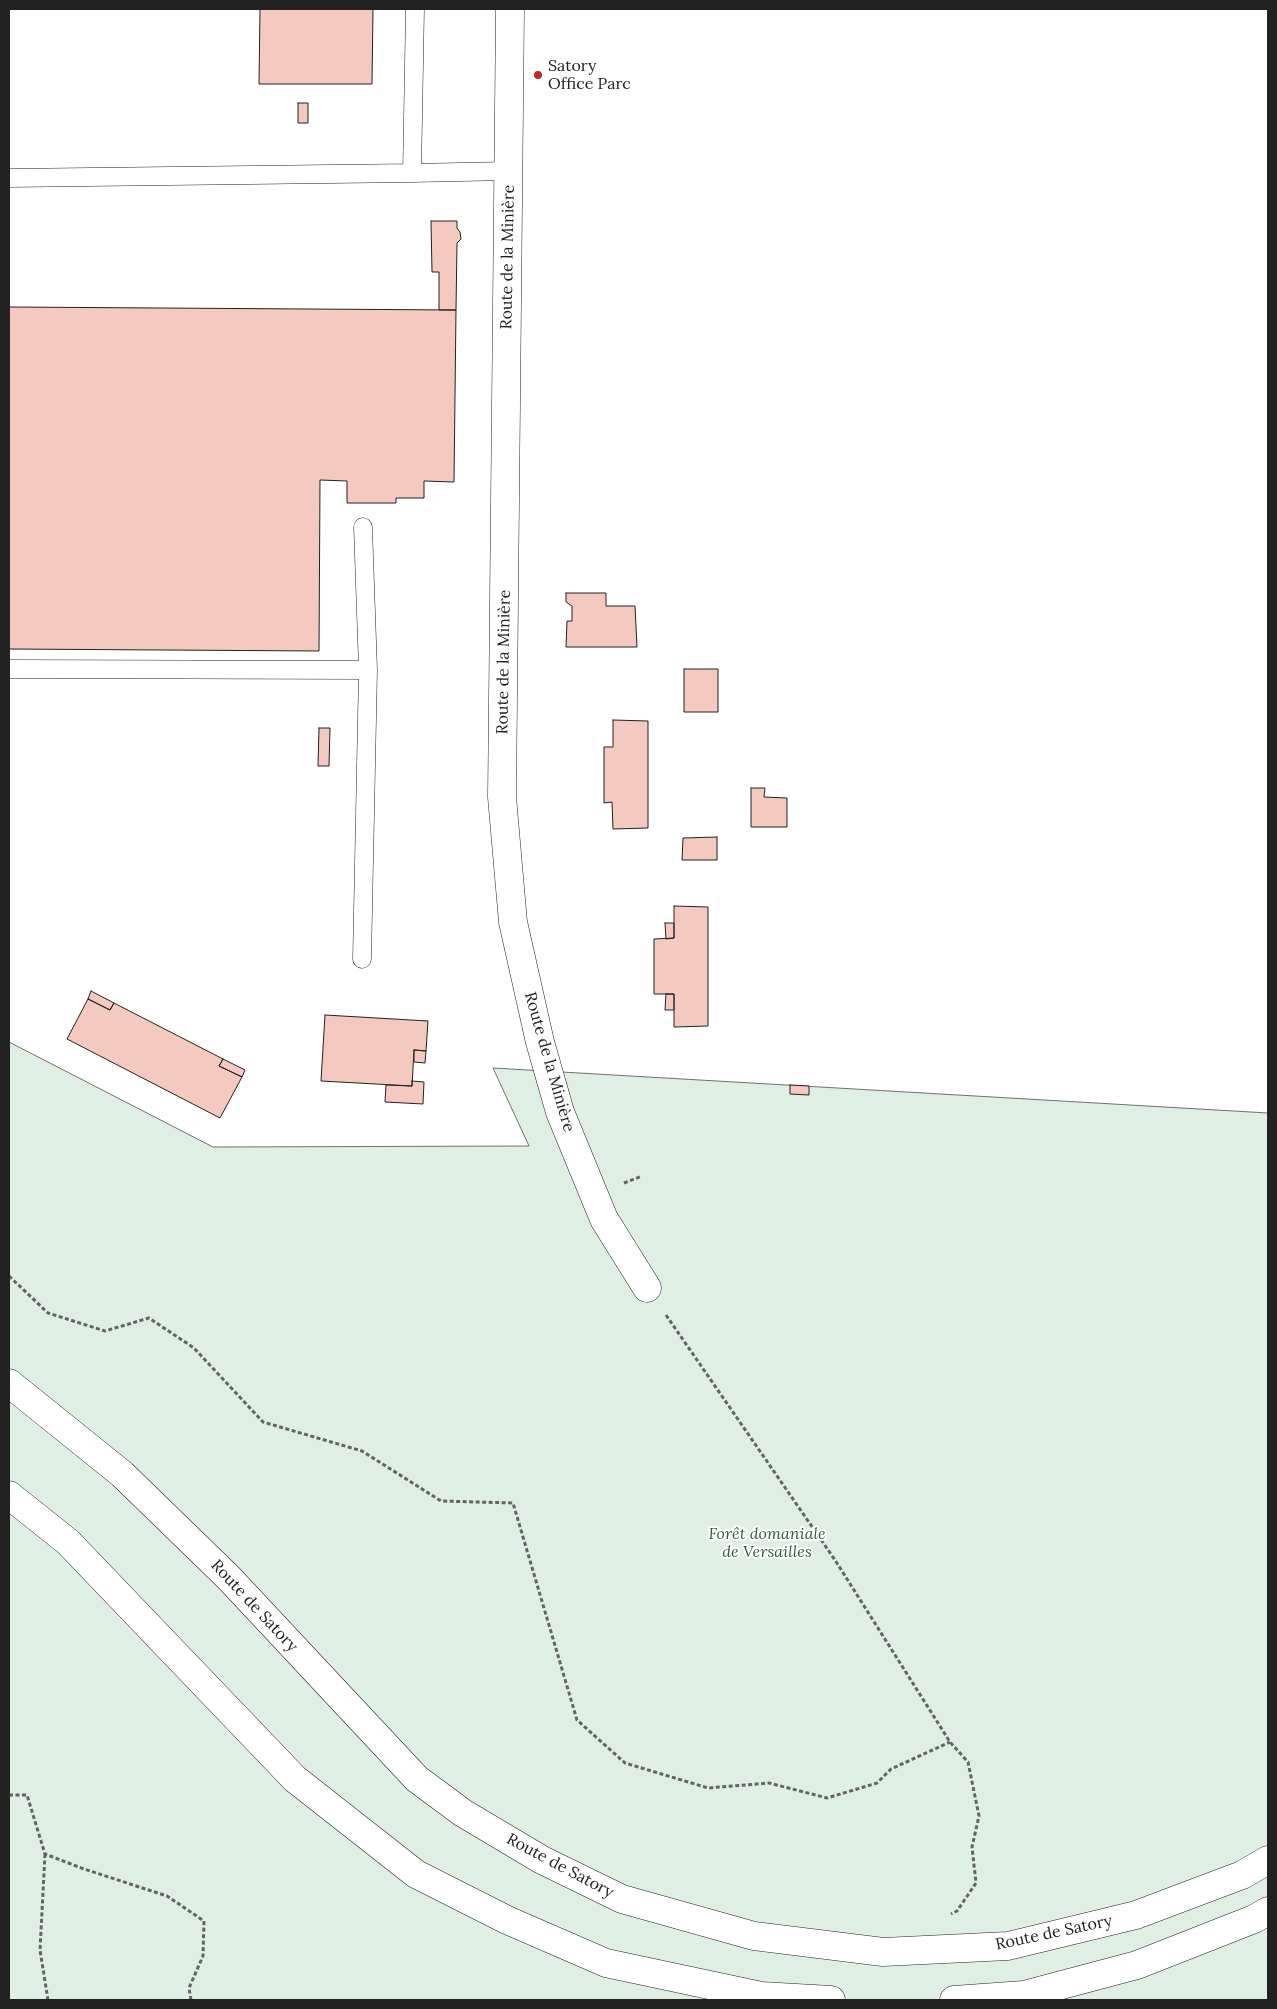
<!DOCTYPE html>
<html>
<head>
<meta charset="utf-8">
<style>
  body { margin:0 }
  #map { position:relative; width:1277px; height:2009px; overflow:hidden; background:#fff; font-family:Lora,serif }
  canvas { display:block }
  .frame { position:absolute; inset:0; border:10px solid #222; pointer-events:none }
</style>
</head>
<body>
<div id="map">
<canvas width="1277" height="2009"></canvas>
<div class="frame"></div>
</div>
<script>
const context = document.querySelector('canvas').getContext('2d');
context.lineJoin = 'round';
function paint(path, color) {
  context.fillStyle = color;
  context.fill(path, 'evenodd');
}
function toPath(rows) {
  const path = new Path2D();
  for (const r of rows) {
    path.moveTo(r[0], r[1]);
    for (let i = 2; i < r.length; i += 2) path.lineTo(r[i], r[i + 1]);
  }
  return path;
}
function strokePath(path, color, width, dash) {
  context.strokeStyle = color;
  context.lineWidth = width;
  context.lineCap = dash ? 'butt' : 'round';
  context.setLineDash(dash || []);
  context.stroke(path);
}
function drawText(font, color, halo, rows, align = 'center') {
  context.font = font + ' Lora,serif';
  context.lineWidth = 4;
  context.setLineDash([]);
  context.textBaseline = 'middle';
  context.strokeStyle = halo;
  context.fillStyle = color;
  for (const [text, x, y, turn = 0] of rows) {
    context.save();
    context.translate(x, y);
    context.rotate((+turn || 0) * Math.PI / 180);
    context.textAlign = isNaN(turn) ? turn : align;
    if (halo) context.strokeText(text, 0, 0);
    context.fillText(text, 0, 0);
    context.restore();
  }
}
const green = toPath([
  [9,1042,213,1147,529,1146,493,1068,1268,1113,1268,2000,9,2000,9,1042]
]);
const building = toPath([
  [260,9,373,9,372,84,259,84,260,9],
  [298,103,308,103,308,123,298,123,298,103],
  [431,221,457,221,457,228,460,232,461,239,457,243,456,310,439,310,439,272,432,272,431,221],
  [9,307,456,310,454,482,424,481,424,498,396,498,396,503,347,503,347,481,320,480,319,651,9,649,9,307],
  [566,593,606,593,606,606,635,606,637,647,566,647,567,621,572,621,572,606,566,602,566,593],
  [684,669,718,669,718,712,684,712,684,669],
  [613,720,648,721,648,828,613,829,612,802,604,803,604,747,613,747,613,720],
  [319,728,330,728,329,766,318,766,319,728],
  [751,788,765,788,764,797,787,798,787,827,751,827,751,788],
  [717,837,717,860,682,860,683,838,717,837],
  [674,906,708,907,708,1026,674,1027,674,994,654,994,654,939,674,938,674,906],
  [665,923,674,923,674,938,666,939,665,923],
  [91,991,114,1003,110,1010,88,999,91,991],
  [666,994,674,994,674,1010,665,1010,666,994],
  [88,999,110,1010,114,1003,223,1059,219,1066,242,1077,220,1118,67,1039,88,999],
  [325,1015,428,1021,426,1051,414,1050,412,1086,321,1081,325,1015],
  [414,1050,426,1051,425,1063,414,1062,414,1050],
  [223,1059,245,1070,242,1077,219,1066,223,1059],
  [412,1081,424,1082,423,1104,385,1102,386,1085,412,1086,412,1081],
  [790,1085,809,1086,809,1095,790,1094,790,1085]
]);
const path = toPath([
  [624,1183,642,1176],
  [9,1276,48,1313,105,1331,149,1318,194,1348,263,1422,362,1451,441,1501,513,1503,577,1720,625,1763,708,1788,769,1783,827,1798,877,1783,891,1769,950,1742],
  [666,1315,835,1560,950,1742,968,1762,979,1816,972,1847,976,1883,957,1911,951,1914],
  [9,1795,27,1795,45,1854,84,1869,167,1896,204,1921,203,1956,189,1988,191,2000],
  [45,1854,40,1950,48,2000]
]);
const lane = toPath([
  [415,9,412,173,509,171],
  [9,178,412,173],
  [363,527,368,670],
  [9,669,368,670,362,959]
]);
const street = toPath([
  [510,9,502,797,513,922,540,1042,560,1112,604,1219,647,1288]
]);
const secondary = toPath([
  [9,1383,122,1474,229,1578,417,1779,463,1813,542,1860,622,1899,754,1936,883,1952,1008,1946,1136,1915,1242,1875,1268,1860],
  [9,1495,68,1542,295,1779,416,1874,507,1920,606,1963,761,1996,831,2000],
  [954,2000,1024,1995,1137,1965,1254,1919,1268,1911]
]);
const markers = [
  [538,75,5,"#c62828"]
];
const poiNames = [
  ["Satory",548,66],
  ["Office Parc",548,84]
];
const streetNames = [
  ["Route de la Minière",508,257,-89],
  ["Route de la Minière",504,662,-89],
  ["Route de la Minière",549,1062,74],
  ["Route de Satory",254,1606,47],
  ["Route de Satory",560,1866,28],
  ["Route de Satory",1054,1933,-12]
];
const parkNames = [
  ["Forêt domaniale",767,1534],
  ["de Versailles",767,1552]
];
paint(green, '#e0efe3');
strokePath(green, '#6f6f6f', 1);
paint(building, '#f3c9c0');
strokePath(building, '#222', 1);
strokePath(lane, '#222', 19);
strokePath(street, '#222', 29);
strokePath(secondary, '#222', 29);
strokePath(path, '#646464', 3, [4, 2.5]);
strokePath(lane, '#fff', 18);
strokePath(street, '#fff', 28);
strokePath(secondary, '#fff', 28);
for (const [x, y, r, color] of markers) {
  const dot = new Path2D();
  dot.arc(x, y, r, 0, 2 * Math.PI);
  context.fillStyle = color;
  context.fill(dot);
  strokePath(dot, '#fff', 2);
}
drawText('16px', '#222', '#fff', poiNames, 'left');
drawText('16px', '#222', '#fff', streetNames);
drawText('italic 16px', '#2f5e38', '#fff', parkNames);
</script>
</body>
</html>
